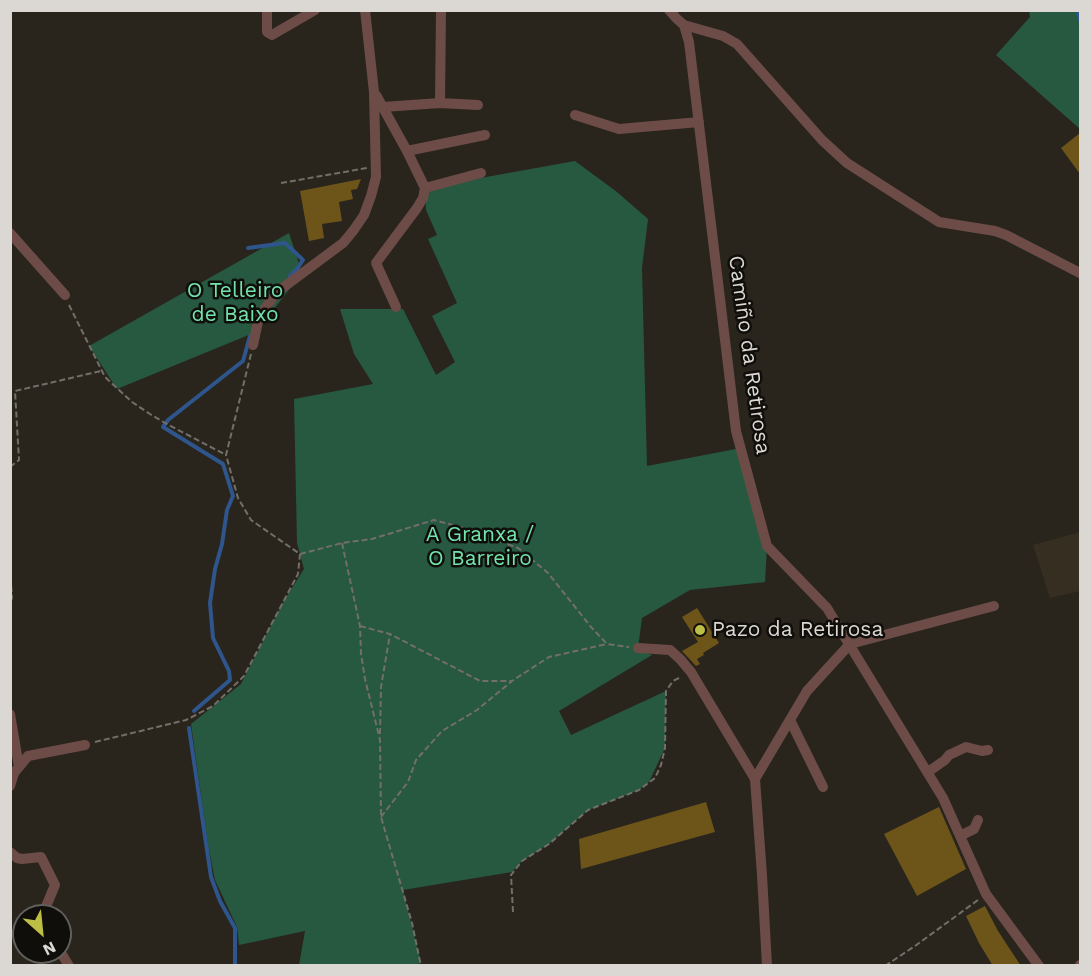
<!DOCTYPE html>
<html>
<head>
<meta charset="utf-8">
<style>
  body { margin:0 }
  #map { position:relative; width:1091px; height:976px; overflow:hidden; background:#29251d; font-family:"Work Sans",sans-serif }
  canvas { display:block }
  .frame { position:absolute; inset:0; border:12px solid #dbd8d3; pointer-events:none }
  .north { position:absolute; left:12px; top:904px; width:60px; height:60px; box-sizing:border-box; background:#100e0b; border:2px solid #615f5b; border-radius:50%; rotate:153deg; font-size:16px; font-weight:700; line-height:24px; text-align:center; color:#dbd8d3 }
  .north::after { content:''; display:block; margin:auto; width:21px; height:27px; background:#bcbf43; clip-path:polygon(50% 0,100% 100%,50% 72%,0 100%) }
</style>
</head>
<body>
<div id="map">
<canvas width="1091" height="976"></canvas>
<div class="frame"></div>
<div class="north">N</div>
</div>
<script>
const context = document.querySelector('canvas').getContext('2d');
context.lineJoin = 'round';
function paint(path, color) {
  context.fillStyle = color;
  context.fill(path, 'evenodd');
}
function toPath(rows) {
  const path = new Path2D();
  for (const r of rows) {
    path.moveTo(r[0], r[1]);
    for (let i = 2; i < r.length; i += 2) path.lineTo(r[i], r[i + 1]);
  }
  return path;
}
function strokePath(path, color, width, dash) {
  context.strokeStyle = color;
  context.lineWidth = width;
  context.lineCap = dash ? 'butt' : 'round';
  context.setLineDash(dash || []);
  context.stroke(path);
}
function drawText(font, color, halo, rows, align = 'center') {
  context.font = font + ' "Work Sans",sans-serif';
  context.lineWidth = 5;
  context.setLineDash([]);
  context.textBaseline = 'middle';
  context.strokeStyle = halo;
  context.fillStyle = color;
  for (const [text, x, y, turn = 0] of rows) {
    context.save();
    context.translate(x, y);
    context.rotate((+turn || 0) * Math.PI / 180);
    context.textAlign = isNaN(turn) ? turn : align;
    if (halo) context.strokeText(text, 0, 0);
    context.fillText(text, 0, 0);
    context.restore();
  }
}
const built = toPath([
  [1080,532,1080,591,1050,598,1033,545]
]);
const green = toPath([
  [1029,11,1080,11,1080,129,996,55,1030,17],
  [575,161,617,192,648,219,642,268,647,466,741,448,767,546,765,582,690,590,642,618,638,648,652,655,559,711,571,735,666,691,665,748,649,782,639,790,588,810,549,844,522,861,512,872,403,890,421,963,413,966,299,965,305,931,239,945,237,927,215,880,208,845,191,724,241,684,283,602,304,569,297,543,294,399,373,384,354,354,340,309,403,309,436,375,455,362,432,316,457,303,428,239,437,235,426,210,425,188],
  [289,233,302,273,256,332,117,389,89,346]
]);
const stream = toPath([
  [1077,10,1080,20],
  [248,248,285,243,303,260,297,269,290,276],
  [194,711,230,680,229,671,213,638,210,603,215,569,222,544,227,510,233,496,223,464,163,427,168,420,243,361,250,336],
  [189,728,211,877,220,901,235,928,235,966]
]);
const building = toPath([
  [1080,133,1080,174,1061,148],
  [361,179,357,189,351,190,353,199,339,202,342,221,322,224,324,238,309,241,300,191],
  [697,608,719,643,703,653,704,655,697,659,700,664,696,666,682,651,698,642,682,617],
  [706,802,715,832,581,869,579,839],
  [939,807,966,869,917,896,884,834],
  [985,906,998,931,1021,966,993,966,979,943,966,916]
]);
const path = toPath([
  [281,183,367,168],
  [69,305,105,377,132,402,150,414,165,423,226,455],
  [251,354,226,455,238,498,251,520,300,554,342,543,372,539,434,520,464,528,518,548,548,573,591,627,607,644,629,647],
  [10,467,19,460,15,391,101,371],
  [342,543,360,626,361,654,365,679,380,740,381,817,412,923,421,966],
  [10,568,12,598,10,603],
  [360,626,390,634,480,681,512,681],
  [380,734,381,687,390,634],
  [95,742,186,720,213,706,244,676,298,574,300,554],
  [381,817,408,782,416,760,442,731,477,710,512,681,549,657,607,644],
  [513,912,511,875,522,861,549,844,588,810,639,790,655,778,661,765,665,748,666,691,673,681,681,677],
  [885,966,915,946,978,900]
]);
const minor = toPath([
  [267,10,267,32,272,35,315,10],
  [669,10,677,19,684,25,723,36,737,44,822,140,847,163,939,222,995,231,1006,235,1080,273],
  [684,25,689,42,736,431,767,546,827,608,943,798,986,894,1039,966],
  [376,95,407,151,425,188,423,198,417,208,376,263,396,307],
  [440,103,478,105],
  [383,107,440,103,441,10],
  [575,115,619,129,699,122],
  [407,151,485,135],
  [425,188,481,173],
  [10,233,65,295],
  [253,345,259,317,271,300,281,289,343,243,353,231,364,215,371,196,376,177,374,92,365,10],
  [638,648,670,650,680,659,691,672,755,779],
  [10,714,19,767],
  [790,720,823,787],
  [928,772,945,760,949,755,966,747,982,751,988,750],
  [10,786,14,773,28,756,85,745],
  [960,836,974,829,978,820],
  [10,852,17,858,22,859,41,857,55,885,42,916],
  [60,951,69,966],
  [767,966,762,875,755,779,807,691,850,644,994,606],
  [1080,966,1080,965]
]);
const markers = [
  [700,630,6,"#bcbf43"]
];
const parkNames = [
  ["O Telleiro",235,291],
  ["de Baixo",235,315],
  ["A Granxa /",480,535],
  ["O Barreiro",480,559]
];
const streetNames = [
  ["Camiño da Retirosa",749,355,82]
];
const poiNames = [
  ["Pazo da Retirosa",712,630]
];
paint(built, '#352e21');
paint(green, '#275840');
strokePath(stream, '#2f558d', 4);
paint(building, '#6d551a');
strokePath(path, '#726f68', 2, [6, 3]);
strokePath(minor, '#6d4c48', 10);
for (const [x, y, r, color] of markers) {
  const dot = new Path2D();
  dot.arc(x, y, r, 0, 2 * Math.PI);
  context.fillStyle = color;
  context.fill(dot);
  strokePath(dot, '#100e0b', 2);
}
drawText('21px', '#71e3ab', '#100e0b', parkNames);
drawText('21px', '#dbd8d3', '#100e0b', streetNames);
drawText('21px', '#dbd8d3', '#100e0b', poiNames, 'left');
</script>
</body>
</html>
